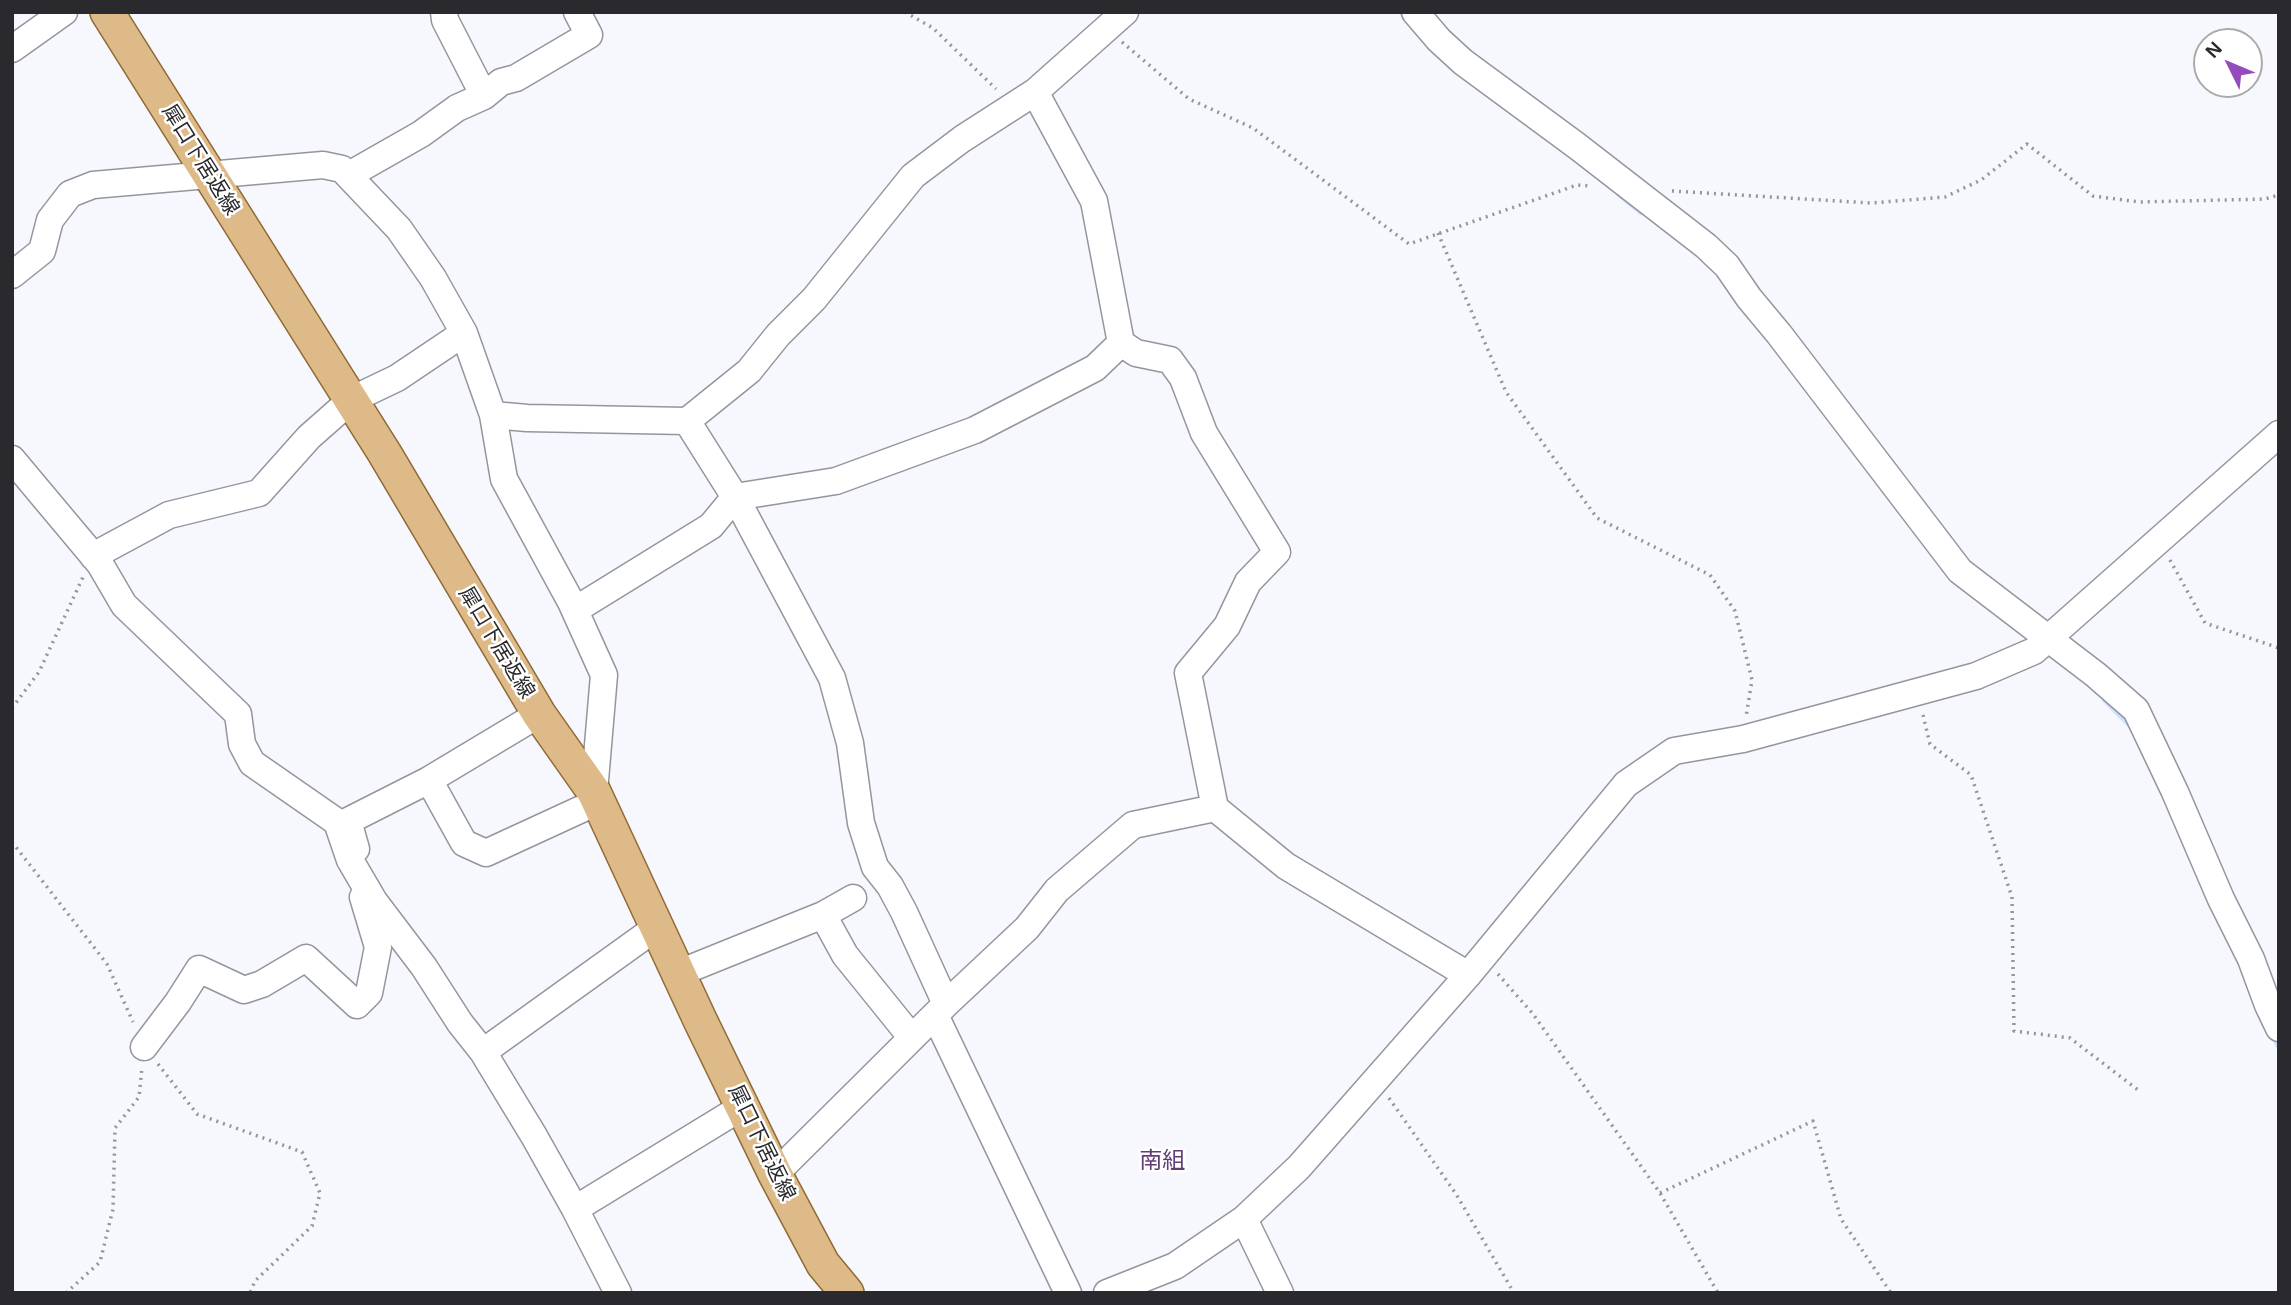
<!DOCTYPE html>
<html>
<head>
<meta charset="utf-8">
<style>
  body { margin:0 }
  #map { position:relative; width:2291px; height:1305px; overflow:hidden; background:#f7f7fe; font-family:Arial,sans-serif }
  canvas { display:block }
  .frame { position:absolute; inset:0; border:14px solid #2a2a2e; pointer-events:none }
  .north { position:absolute; left:2193px; top:28px; width:70px; height:70px; box-sizing:border-box; background:#fff; border:2px solid #aaaaab; border-radius:50%; rotate:313deg; font-size:19px; font-weight:700; line-height:28px; text-align:center; color:#2a2a2e }
  .north::after { content:''; display:block; margin:auto; width:24px; height:32px; background:#964bbd; clip-path:polygon(50% 0,100% 100%,50% 72%,0 100%) }
</style>
</head>
<body>
<div id="map">
<canvas width="2291" height="1305"></canvas>
<div class="frame"></div>
<div class="north">N</div>
</div>
<script>
const context = document.querySelector('canvas').getContext('2d');
context.lineJoin = 'round';
function toPath(rows) {
  const path = new Path2D();
  for (const r of rows) {
    path.moveTo(r[0], r[1]);
    for (let i = 2; i < r.length; i += 2) path.lineTo(r[i], r[i + 1]);
  }
  return path;
}
function strokePath(path, color, width, dash) {
  context.strokeStyle = color;
  context.lineWidth = width;
  context.lineCap = dash ? 'butt' : 'round';
  context.setLineDash(dash || []);
  context.stroke(path);
}
function drawText(font, color, halo, rows, align = 'center') {
  context.font = font + ' Arial,"Noto Sans JP",sans-serif';
  context.lineWidth = 5;
  context.setLineDash([]);
  context.textBaseline = 'middle';
  context.strokeStyle = halo;
  context.fillStyle = color;
  for (const [text, x, y, turn = 0] of rows) {
    context.save();
    context.translate(x, y);
    context.rotate((+turn || 0) * Math.PI / 180);
    context.textAlign = isNaN(turn) ? turn : align;
    if (halo) context.strokeText(text, 0, 0);
    context.fillText(text, 0, 0);
    context.restore();
  }
}
const stream = toPath([
  [1619,194,1641,212],
  [2105,700,2132,727],
  [2272,1033,2279,1047]
]);
const path = toPath([
  [905,12,933,28,996,89],
  [1122,42,1189,99,1253,128,1409,244,1577,185,1591,186],
  [1672,191,1871,203,1945,197,1981,180,2027,144,2093,196,2139,202,2265,199,2279,195],
  [1438,233,1506,392,1597,518,1710,575,1735,611,1752,680,1746,717],
  [2170,560,2205,623,2279,648],
  [12,708,39,672,83,577],
  [1923,715,1930,744,1971,775,2012,897,2014,1031,2070,1038,2138,1090],
  [12,842,107,964,133,1022],
  [1498,974,1533,1014,1660,1193,1718,1293],
  [158,1064,197,1114,302,1152,320,1193,312,1226,255,1281,250,1293],
  [1389,1098,1456,1194,1514,1293],
  [1660,1193,1813,1121,1841,1219,1891,1293],
  [66,1293,100,1262,113,1209,115,1128,139,1097,142,1068]
]);
const minor = toPath([
  [444,12,445,20,484,96],
  [1415,12,1439,40,1463,62,1577,146,1706,246,1727,266,1749,298,1779,334,1960,571,2096,675,2136,710,2175,792,2221,899,2251,959,2268,1005,2279,1028],
  [12,49,64,12],
  [349,175,421,134,457,108,484,96,501,82,516,78,589,35,577,12],
  [12,275,42,251,50,220,70,194,93,185,323,165,342,169,399,229,433,278,464,333,493,415,504,479,571,602,604,675,594,792],
  [493,415,527,418,687,421,749,371,778,335,814,299,913,176,962,139,1035,92,1125,12],
  [687,421,738,502,832,678,850,743,861,823,875,867,890,886,904,912,946,1004,775,1174],
  [12,459,100,564,124,605,238,714,242,744,252,763,337,822,350,860,374,901,424,967,460,1023,483,1052,534,1136,575,1209,618,1293],
  [93,556,169,515,259,493,309,437,351,400,397,378,464,333],
  [575,610,711,526,735,497,836,481,975,430,1095,368,1121,343],
  [429,780,464,843,486,853,599,801],
  [1215,808,1286,866,1468,975],
  [356,849,348,821,429,780,539,714],
  [823,915,845,955,912,1038],
  [679,973,823,915,853,898],
  [946,1004,1027,928,1057,890,1133,825,1215,808,1188,673,1227,626,1248,582,1277,552,1204,433,1183,378,1170,360,1136,353,1121,343,1094,201,1035,92],
  [935,1015,1068,1293],
  [144,1047,178,1002,199,969,244,990,262,984,306,958,357,1005,369,993,378,947,363,897],
  [483,1052,657,927],
  [575,1209,742,1107],
  [1244,1219,1280,1293],
  [1107,1293,1175,1266,1244,1219,1299,1167,1468,975,1626,784,1674,751,1743,739,1976,676,2034,651,2279,434]
]);
const major = toPath([
  [107,12,385,454,539,714,594,792,700,1020,775,1174,823,1264,847,1293]
]);
const streetNames = [
  ["犀口下居返線",200,160,58],
  ["犀口下居返線",496,643,59],
  ["犀口下居返線",761,1143,64]
];
const neighbourhoodNames = [
  ["南組",1162,1162]
];
strokePath(stream, '#cde2fc', 6);
strokePath(minor, '#95959f', 29);
strokePath(major, '#906a34', 36);
strokePath(path, '#94949a', 3.5, [2, 5]);
strokePath(minor, '#fff', 26);
strokePath(major, '#ddba88', 33);
drawText('21px', '#2a2a2e', '#fff', streetNames);
drawText('23px', '#613c75', '#fff', neighbourhoodNames);
</script>
</body>
</html>
